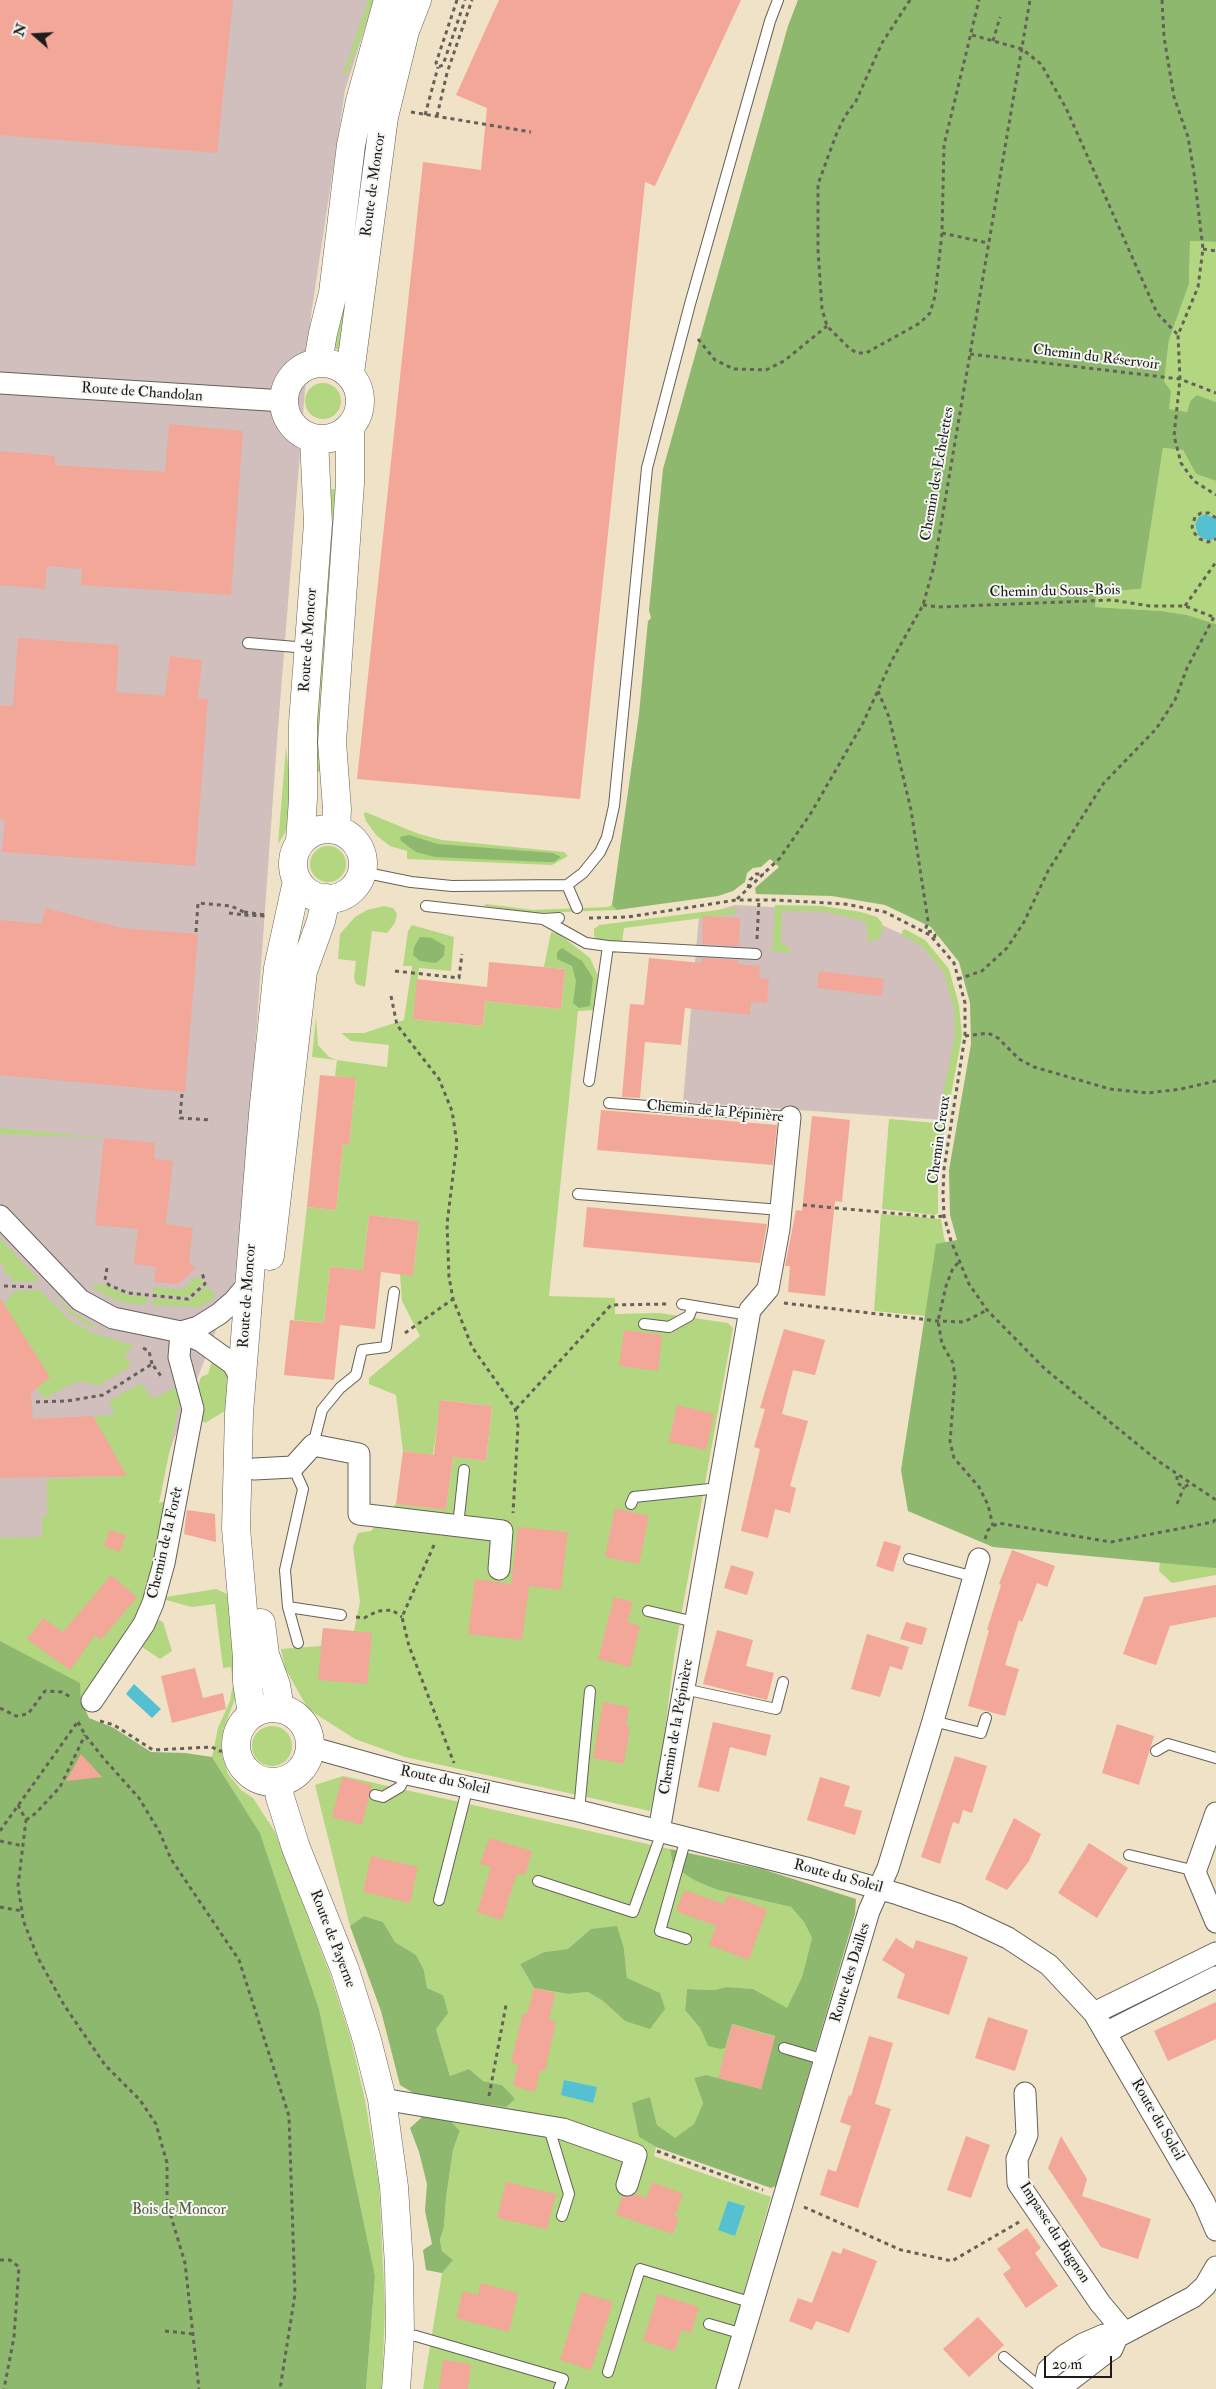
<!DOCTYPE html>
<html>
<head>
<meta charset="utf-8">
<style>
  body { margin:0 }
  #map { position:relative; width:1216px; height:2389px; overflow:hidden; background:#efe2c6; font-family:"IM FELL Double Pica",serif }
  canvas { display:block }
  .north { position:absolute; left:10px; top:10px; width:50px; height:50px; -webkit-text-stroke:4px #f6f6f2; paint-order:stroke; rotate:289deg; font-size:14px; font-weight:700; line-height:20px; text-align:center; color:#1c1c1c }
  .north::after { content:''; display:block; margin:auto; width:18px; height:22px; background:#1c1c1c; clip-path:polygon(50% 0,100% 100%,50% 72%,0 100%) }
  .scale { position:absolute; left:1044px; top:2356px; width:68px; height:22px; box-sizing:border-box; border:2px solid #1c1c1c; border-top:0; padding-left:6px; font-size:15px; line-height:18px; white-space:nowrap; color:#1c1c1c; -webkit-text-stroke:4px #f6f6f2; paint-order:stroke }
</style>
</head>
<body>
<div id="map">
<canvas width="1216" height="2389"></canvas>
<div class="north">N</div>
<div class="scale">20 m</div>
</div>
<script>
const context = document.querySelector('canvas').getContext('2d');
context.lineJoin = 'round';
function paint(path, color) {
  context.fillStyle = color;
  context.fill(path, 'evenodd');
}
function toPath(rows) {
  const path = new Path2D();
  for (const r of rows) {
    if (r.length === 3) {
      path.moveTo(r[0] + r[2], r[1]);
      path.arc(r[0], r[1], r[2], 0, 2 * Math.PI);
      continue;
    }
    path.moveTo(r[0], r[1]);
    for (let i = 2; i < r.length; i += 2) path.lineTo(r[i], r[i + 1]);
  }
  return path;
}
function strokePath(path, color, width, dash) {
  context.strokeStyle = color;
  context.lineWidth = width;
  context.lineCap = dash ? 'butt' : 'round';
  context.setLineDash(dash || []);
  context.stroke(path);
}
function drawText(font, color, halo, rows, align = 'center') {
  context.font = font + ' "IM FELL Double Pica",serif';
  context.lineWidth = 4;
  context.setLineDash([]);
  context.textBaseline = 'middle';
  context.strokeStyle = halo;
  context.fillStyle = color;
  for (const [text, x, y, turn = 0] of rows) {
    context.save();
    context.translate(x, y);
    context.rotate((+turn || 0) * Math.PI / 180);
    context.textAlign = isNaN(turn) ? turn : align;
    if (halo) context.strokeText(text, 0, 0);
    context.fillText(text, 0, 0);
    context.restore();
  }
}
const industrial = toPath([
  [0,0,374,0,345,90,311,315,278,728,247,1161,245,1255,80,1683,0,1641],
  [735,905,825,910,875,922,924,944,946,971,957,1005,958,1037,943,1120,683,1102,699,916]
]);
const green = toPath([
  [368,0,373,0,359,43,346,75,343,74],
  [370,109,373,109,363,168,344,351,330,347],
  [1190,241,1216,242,1216,402,1197,395,1190,401,1187,412,1168,409,1171,391,1164,381,1169,340,1189,284],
  [323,401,18],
  [1163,448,1183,450,1196,474,1216,481,1216,624,1187,615,1162,611,1095,607,1097,592,1141,589],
  [329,489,336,489,335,512,319,721,321,771,315,772,314,742],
  [286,747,291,791,291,809,285,833,278,844],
  [365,812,419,834,442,840,564,852,568,856,552,865,407,859,407,851,390,846,377,836,366,821,364,815],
  [328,864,18],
  [486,904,533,910,608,907,612,905,617,910,533,913,484,906],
  [775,905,822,906,861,912,877,917,882,923,883,930,879,939,868,941,866,921,821,911,782,911,781,943,790,947,790,953,772,951],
  [384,906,393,908,397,914,395,923,387,933,372,931,365,987,356,984,354,978,356,961,338,959,340,934,355,917,367,910],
  [734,908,737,910,734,914,624,928,622,942,604,942,596,939,594,935,594,929,599,925],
  [412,925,454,937,451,971,419,968,413,1019,483,1026,485,1001,561,1009,565,969,544,967,551,932,559,934,590,958,598,976,595,1010,578,1011,549,1296,615,1298,615,1314,659,1313,728,1323,733,1328,675,1650,659,1777,650,1811,405,1757,355,1739,308,1709,285,1668,281,1649,321,1646,323,1628,354,1631,360,1602,353,1547,358,1533,371,1531,396,1504,446,1510,453,1457,486,1461,492,1406,441,1400,433,1455,403,1451,396,1395,369,1384,369,1378,420,1336,402,1301,400,1274,413,1275,419,1221,369,1215,363,1270,330,1267,324,1323,294,1320,307,1207,336,1210,343,1144,349,1144,356,1079,335,1076,337,1060,312,1057,316,1017,318,1045,329,1057,337,1060,387,1067,389,1045,351,1041,341,1033,364,1033,404,1020,412,966,403,966,408,931],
  [905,929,925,940,949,969,959,1005,962,1036,941,1149,938,1181,938,1213,935,1215,882,1209,889,1119,937,1123,955,1036,954,1007,944,972,922,946,902,935,902,931],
  [0,1128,104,1138,0,1134],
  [881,1214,941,1219,944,1238,952,1261,936,1317,874,1311],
  [0,1238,40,1281,12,1282,11,1275,5,1275,3,1264,0,1264],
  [198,1276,204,1283,187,1297,153,1294,153,1287,181,1290],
  [96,1284,101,1284,127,1295,147,1297,146,1305,120,1302,92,1288],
  [207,1286,217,1296,200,1307,152,1305,153,1298,188,1301],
  [48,1289,73,1312,102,1330,87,1325,71,1314],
  [39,1290,72,1322,93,1333,135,1346,124,1354,131,1366,98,1386,87,1382,74,1383,45,1398,36,1389,4,1304,15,1291],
  [213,1358,227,1373,230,1387,228,1409,205,1423,199,1419,198,1386,201,1377,208,1374],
  [141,1383,153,1399,174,1388,178,1390,180,1400,159,1503,165,1501,157,1560,141,1614,81,1700,79,1683,0,1641,0,1538,42,1537,42,1516,47,1516,47,1479,127,1476,93,1416,115,1415,109,1401],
  [1216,1527,1216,1575,1172,1583,1159,1571,1161,1550],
  [216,1589,227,1594,230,1602,238,1691,223,1730,221,1743,222,1756,228,1774,241,1790,253,1798,275,1832,331,1977,351,2040,365,2100,379,2184,385,2307,382,2389,366,2389,375,2276,319,2009,260,1833,212,1757,218,1728,230,1701,233,1684,231,1667,223,1668,215,1604,192,1607,166,1600,166,1597],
  [159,1620,163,1622,172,1651,160,1659,142,1647,140,1644,154,1622],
  [272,1746,20],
  [343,1776,670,1849,673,1866,718,1890,791,1907,804,1922,812,1938,802,1977,787,2009,753,1989,727,1987,714,1990,687,1989,685,2010,700,2028,708,2046,732,2024,775,2036,761,2090,706,2075,694,2078,703,2103,694,2124,675,2139,657,2125,650,2097,639,2137,656,2147,654,2156,771,2197,716,2389,423,2389,442,2273,453,2260,442,2251,440,2240,444,2227,446,2198,453,2150,460,2132,448,2120,459,2101,475,2104,502,2085,483,2081,469,2069,450,2076,436,2029,443,1995,427,1988,424,1970,416,1955,395,1942,383,1922,364,1916,350,1926,315,1785],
  [568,1949,624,1949,627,1978,625,2021,603,2001,588,1992,568,1994,534,1988,520,1964,544,1952]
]);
const forest = toPath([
  [798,0,1216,0,1216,242,1190,241,1189,284,1169,340,1164,381,1171,391,1169,409,1187,412,1190,401,1197,395,1216,402,1216,481,1196,474,1183,450,1163,448,1141,589,1097,592,1095,607,1162,611,1187,615,1216,624,1216,1568,993,1547,908,1511,901,1470,936,1244,957,1240,950,1215,949,1170,971,1044,970,1003,959,962,931,927,885,905,832,896,756,894,755,888,779,867,770,859,761,867,753,868,747,873,745,882,733,891,718,896,617,910,612,905,639,714,648,621,651,618,649,610,663,469,788,26],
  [409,835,438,844,553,853,561,857,554,862,545,862,435,857,416,852,401,841,400,837],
  [420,937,432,938,445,946,444,956,436,963,420,961,413,955,414,947],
  [562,948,582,961,593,978,590,1006,579,1008,573,1003,576,981,572,966,557,959,557,952],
  [0,1641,80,1683,81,1700,89,1718,114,1728,151,1752,185,1753,212,1757,260,1833,319,2009,375,2276,366,2389,0,2389],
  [670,1849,762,1869,856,1899,855,1914,776,2186,771,2188,656,2147,639,2137,632,2103,650,2097,657,2125,675,2138,694,2124,703,2103,694,2078,706,2075,761,2089,775,2036,732,2024,725,2048,721,2049,708,2046,700,2028,685,2010,687,1989,714,1990,727,1987,753,1989,787,2008,802,1977,812,1938,804,1922,791,1907,718,1890,694,1880,673,1866],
  [364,1916,383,1922,395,1942,416,1955,424,1970,427,1988,443,1995,448,2013,436,2029,450,2076,469,2069,483,2081,502,2085,515,2099,506,2107,459,2101,448,2119,460,2131,453,2150,446,2198,444,2227,440,2240,442,2251,453,2260,442,2273,426,2270,423,2250,432,2244,425,2211,427,2184,419,2152,410,2128,421,2118,427,2101,400,2085,381,2011,350,1926],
  [617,1926,624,1949,627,1978,660,1993,665,2009,650,2029,625,2021,603,2001,588,1992,568,1994,534,1988,520,1964,544,1952,568,1949,591,1929]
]);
const water = toPath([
  [134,1684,161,1709,152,1718,126,1694],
  [564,2080,597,2087,593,2103,561,2095],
  [728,2201,745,2206,735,2236,718,2230]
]);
const stream = toPath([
  [1208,526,1207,523,1204,527,1206,530,1211,528,1210,521,1206,520,1202,526,1205,532,1211,532,1214,529,1214,522,1205,518,1201,520,1199,525,1201,533,1209,537,1214,535]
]);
const building = toPath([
  [0,0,233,0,217,153,0,135],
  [499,0,741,0,655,186,645,182,580,799,357,779,423,162,481,170,487,108,456,95],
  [169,424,243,431,231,595,81,585,82,569,47,566,45,589,0,585,0,451,55,456,55,465,165,472],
  [18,638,119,645,116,692,165,696,170,656,202,660,198,698,208,699,195,866,2,852,5,820,0,819,0,705,13,706],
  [46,908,121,928,198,934,185,1092,0,1075,0,920,41,924],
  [703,916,740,918,739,946,702,944],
  [649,958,702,963,702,958,738,960,738,964,760,966,759,978,769,979,767,1003,751,1002,750,1015,685,1008,681,1045,645,1042,640,1098,622,1097,630,1004,644,1005],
  [489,962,565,969,561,1009,485,1001,483,1026,413,1019,417,979,487,987],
  [819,971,884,979,882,996,817,988],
  [320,1075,356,1078,349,1145,343,1144,336,1210,307,1207],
  [601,1110,777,1125,773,1165,597,1150],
  [812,1116,850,1120,842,1202,835,1201,825,1296,788,1292,790,1266,785,1266,796,1210,802,1211],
  [104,1138,155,1143,154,1159,173,1161,166,1224,193,1228,189,1261,195,1269,178,1284,154,1282,156,1267,134,1264,138,1229,95,1225],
  [587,1207,767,1224,760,1263,583,1247],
  [369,1215,419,1221,413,1276,381,1272,375,1329,340,1325,334,1380,284,1375,290,1320,324,1323,330,1267,363,1270],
  [0,1298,50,1377,31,1393,33,1419,93,1416,127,1476,0,1478],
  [784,1329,825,1340,815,1375,793,1370,782,1414,808,1421,790,1486,796,1488,790,1513,775,1509,768,1538,741,1531,760,1449,754,1447,765,1409,760,1408],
  [624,1330,662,1335,658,1371,619,1366],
  [440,1400,492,1406,486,1461,453,1457,446,1510,396,1504,403,1451,434,1455],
  [677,1405,714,1414,706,1450,669,1442],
  [615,1508,649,1516,639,1564,605,1557],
  [187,1510,215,1514,216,1542,184,1534],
  [518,1527,568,1532,561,1590,529,1586,522,1640,468,1634,475,1579,511,1584],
  [109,1530,126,1535,120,1552,104,1546],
  [884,1541,901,1546,893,1572,876,1566],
  [1012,1550,1055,1566,1047,1587,1037,1583,1022,1622,1019,1620,1005,1665,1019,1669,1005,1716,968,1706,989,1630,987,1630,1001,1585,999,1584],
  [731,1565,754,1572,747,1595,724,1588],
  [111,1575,137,1597,101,1640,95,1635,70,1670,27,1639,43,1618,63,1632],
  [1216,1585,1216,1617,1170,1626,1156,1665,1123,1654,1144,1597],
  [614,1597,633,1602,627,1622,640,1626,630,1667,598,1659],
  [906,1622,927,1628,922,1645,900,1639],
  [323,1628,372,1633,367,1684,318,1680],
  [717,1630,753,1640,746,1666,774,1673,767,1700,703,1684],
  [867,1634,909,1647,902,1670,890,1666,880,1697,851,1689],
  [195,1668,203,1698,223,1693,226,1709,172,1723,161,1676],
  [603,1702,629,1707,626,1726,630,1727,624,1764,593,1758],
  [713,1722,771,1735,766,1756,730,1747,719,1792,698,1787],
  [1117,1724,1154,1736,1139,1785,1102,1773],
  [81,1754,102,1777,66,1781],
  [955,1756,987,1766,972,1813,963,1810,959,1824,953,1822,940,1864,921,1857],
  [342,1777,372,1785,362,1825,332,1817],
  [820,1777,850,1786,844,1806,862,1811,855,1835,807,1820],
  [1014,1818,1041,1834,1029,1861,1007,1890,985,1879],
  [489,1838,532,1851,525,1875,517,1873,502,1920,477,1912,491,1867,480,1864],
  [1089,1843,1128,1868,1097,1918,1058,1893],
  [371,1856,418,1867,410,1903,363,1892],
  [684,1890,724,1904,728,1895,767,1909,749,1960,709,1945,716,1926,676,1911],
  [896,1938,913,1949,916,1940,968,1957,949,2015,897,1998,905,1974,882,1960],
  [534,1988,555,1993,549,2020,556,2021,545,2071,540,2070,535,2092,513,2086,518,2064,511,2063,523,2013,527,2014],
  [1216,2002,1216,2039,1168,2061,1154,2031],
  [988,2017,1028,2030,1015,2071,975,2058],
  [732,2025,775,2037,761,2089,718,2078],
  [869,2036,893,2043,875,2104,891,2109,858,2208,820,2195,828,2169,836,2172,851,2126,840,2122,849,2095,851,2096],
  [966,2136,990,2145,971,2198,947,2190],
  [1061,2136,1087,2179,1082,2196,1151,2219,1138,2259,1101,2247,1048,2168],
  [506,2182,556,2194,547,2229,497,2218],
  [652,2182,683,2194,675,2216,679,2218,673,2234,616,2215,622,2196,629,2197,635,2194,646,2198],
  [1027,2228,1041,2248,1035,2253,1058,2286,1026,2308,1003,2274,1011,2268,997,2249],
  [843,2248,877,2261,849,2333,816,2321,812,2330,789,2321,798,2298,812,2303,832,2251,841,2254],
  [480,2283,518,2293,509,2332,456,2318,463,2291,478,2295],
  [581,2292,613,2302,591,2370,560,2360],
  [658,2294,699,2307,691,2333,681,2330,675,2351,643,2341],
  [978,2317,1004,2345,969,2377,943,2349],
  [443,2360,471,2364,468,2389,439,2389]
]);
const path = toPath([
  [457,0,436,63,438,67,443,65,465,0],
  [910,0,882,43,856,101,845,116,836,135,818,184,818,250,822,309,827,326,849,348,857,353,866,353,920,323,930,313,935,296,942,233,944,145,979,0],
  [1162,0,1164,37,1174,97,1188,137,1194,173,1203,249,1198,287,1178,335,1180,379,1174,436,1181,463,1194,481,1216,495],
  [972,35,1022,49,1041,64,1066,108,1157,313,1178,335],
  [993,41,1000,17],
  [411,112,531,132],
  [425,115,438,67],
  [437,116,447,73,472,0],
  [942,233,988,243],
  [1203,249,1216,251],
  [698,339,715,360,734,369,766,370,784,361,827,326],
  [970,354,1180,379,1216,393],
  [1216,518,1209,513,1201,513,1195,517,1192,527,1195,534,1200,539,1208,542,1216,539],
  [923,605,938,607,1112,600,1150,606,1185,606,1216,618],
  [1185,606,1216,562],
  [878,691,889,717,911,810,928,921,925,931],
  [748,888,750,880,756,874,764,874],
  [737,899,780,858,811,813,863,723,892,660,923,605,934,566,1030,0],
  [244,912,266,915],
  [229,913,244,915],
  [589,918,628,917,736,900,775,900,845,904,885,912,930,935,954,963,965,1003,965,1036,944,1169,943,1193,944,1216,951,1241,969,1284,987,1310,1045,1369,1158,1461,1216,1500],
  [196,932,198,903,231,906,244,912,244,915,265,916],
  [928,932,932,931,935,935,934,940],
  [757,939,759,900],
  [395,971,459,978,462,954],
  [958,979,982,971,1007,948,1024,922,1048,871,1103,784,1156,729,1175,700,1187,668,1214,617],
  [391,996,397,1025,439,1079,452,1111,457,1143,447,1224,449,1277,453,1299,472,1347,515,1408,518,1426,513,1513],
  [965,1036,988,1033,998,1038,1019,1059,1034,1067,1110,1089,1148,1093,1181,1089,1216,1081],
  [182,1094,180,1118,212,1120],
  [803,1205,934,1217,944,1216],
  [958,1263,953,1268,946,1286,938,1321,942,1344,953,1363,955,1377,950,1442,954,1458,979,1487,988,1505,993,1526],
  [107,1268,105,1280,109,1285,128,1293,188,1299,205,1284,202,1272],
  [4,1286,36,1287],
  [784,1303,938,1321,964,1322,987,1310],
  [405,1333,453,1299],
  [143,1348,149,1351,152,1364],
  [36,1402,67,1401,103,1395,152,1364,161,1376],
  [516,1409,611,1305,667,1304],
  [1177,1476,1177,1483,1184,1487,1190,1484],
  [1177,1504,1184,1487],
  [985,1539,988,1530,998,1523,1111,1542,1213,1522,1216,1519],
  [434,1545,402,1617,409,1646,454,1763],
  [356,1617,364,1618,378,1611,392,1610,402,1617],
  [0,1708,16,1716,28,1714,45,1691,62,1692,72,1698],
  [100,1721,114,1725,153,1750,212,1747,219,1751,237,1751],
  [78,1722,85,1735,105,1760,139,1798,160,1833,171,1859,239,1960,289,2116,295,2294,280,2389],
  [18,1805,26,1820,18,1886,22,1911,23,1920,38,1958,64,2005,105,2065,140,2100,156,2124,167,2163,167,2203,185,2263,199,2389],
  [26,1820,36,1813,60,1787,85,1735],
  [0,1831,79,1720],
  [0,1841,23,1846],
  [0,1907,22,1911],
  [489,2096,506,2005],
  [657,2151,763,2190],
  [804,2207,901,2250,952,2261,1019,2222],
  [0,2260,10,2260,19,2267,14,2337,4,2389],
  [165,2331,193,2334]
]);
const lane = toPath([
  [248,643,308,648],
  [362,872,411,882,452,886,567,885,583,873,600,852,607,837,614,806,647,468,690,304,770,21,778,0],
  [567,885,577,908],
  [426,906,543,919,559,918],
  [543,919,586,943,608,946,589,1081],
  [608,946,756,954],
  [609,1103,790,1117],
  [578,1194,781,1210],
  [682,1304,749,1315],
  [644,1324,669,1327,689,1316,693,1306],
  [313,1445,322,1410,340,1388,356,1375,362,1350,386,1347,394,1292],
  [293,1467,303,1489,285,1570,288,1607,298,1643],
  [631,1504,634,1497,719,1488],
  [458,1526,464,1470],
  [909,1559,974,1577],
  [288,1607,341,1615],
  [648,1611,695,1622],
  [684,1689,776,1709,783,1682],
  [933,1721,981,1733,986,1718],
  [1156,1751,1168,1744,1216,1758],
  [375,1795,383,1797,400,1787,407,1774],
  [579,1811,590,1691],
  [1129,1855,1196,1871],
  [538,1881,633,1912,662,1832],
  [439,1900,468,1786],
  [686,1939,660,1931,686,1838],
  [784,2048,825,2060],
  [549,2128,569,2194,562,2216],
  [709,2324,743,2334],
  [400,2334,416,2336,563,2379,559,2389],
  [1004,2357,1042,2389],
  [608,2372,640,2269,753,2303]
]);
const street = toPath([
  [0,383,284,401],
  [0,1216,80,1300,113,1318,181,1332,201,1341,233,1364,242,1380],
  [181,1332,198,1327,219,1314,234,1301,249,1283],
  [254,1469,293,1467,313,1445,359,1454,359,1514,502,1531,499,1569],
  [92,1701,144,1624,153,1603,164,1563,193,1409,179,1357,181,1332],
  [310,1747,407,1774,579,1811,810,1869,898,1894,957,1914,1008,1938,1049,1965,1094,2013,1204,2202,1216,2230],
  [1216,1813,1195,1872,1216,1922],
  [659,1831,750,1310,768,1289,779,1229,790,1117],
  [1094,2013,1216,1953],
  [1107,2032,1216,1977],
  [1025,2093,1027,2135,1017,2159,1018,2183,1100,2303,1125,2333],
  [382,2099,563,2129,636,2155,627,2185],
  [727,2389,869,1911,888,1868,933,1721,979,1559],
  [1044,2389,1048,2370,1064,2356,1083,2344,1104,2335,1117,2337,1193,2297,1205,2286,1216,2267],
  [1050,2389,1064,2385,1107,2352,1112,2349,1117,2337]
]);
const secondary = toPath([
  [318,362,323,333,333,293,351,145,360,101,388,0],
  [322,401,38],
  [350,373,384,117,405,31,417,0],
  [328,864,35],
  [336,830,337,809,332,742,350,483,350,428],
  [300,841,303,799,303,723,318,523,314,439],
  [270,1256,303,971,321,921,326,898],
  [261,1623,265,1655,276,1685,280,1709],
  [273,1745,37],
  [252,1714,247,1682,247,1658,236,1528,239,1413,263,1114,278,968,297,881],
  [278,1782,280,1797,296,1848,345,1970,367,2040,382,2099,394,2187,399,2265,400,2334,396,2389]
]);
const streetNames = [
  ["Route de Moncor",374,185,-82],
  ["Chemin du Réservoir",1096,358,7],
  ["Route de Chandolan",142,393,4],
  ["Chemin des Echelettes",938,474,-80],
  ["Chemin du Sous-Bois",1055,592,-1],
  ["Route de Moncor",309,640,-86],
  ["Chemin de la Pépinière",715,1112,5],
  ["Chemin Creux",940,1140,-82],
  ["Route de Moncor",248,1296,-86],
  ["Chemin de la Forêt",166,1543,-77],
  ["Chemin de la Pépinière",677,1727,-80],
  ["Route du Soleil",445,1781,12],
  ["Route du Soleil",838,1877,15],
  ["Route de Payerne",332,1939,69],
  ["Route des Dailles",851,1973,-73],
  ["Route du Soleil",1157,2120,60],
  ["Impasse du Bugnon",1054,2233,57]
];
const parkNames = [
  ["Bois de Moncor",179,2211]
];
paint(industrial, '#d1bfbd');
paint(green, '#b2d780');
paint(forest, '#8db86e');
paint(water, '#56c0d3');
strokePath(stream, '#56c0d3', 7);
paint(building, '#f2a798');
strokePath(lane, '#666158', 12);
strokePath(street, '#666158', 23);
strokePath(secondary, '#666158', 29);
strokePath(path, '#666158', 3, [4, 4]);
strokePath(lane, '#fff', 10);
strokePath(street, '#fff', 21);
strokePath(secondary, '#fff', 28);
drawText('15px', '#1c1c1c', '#f6f6f2', streetNames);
drawText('15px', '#505d3f', '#f6f6f2', parkNames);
</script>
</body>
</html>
